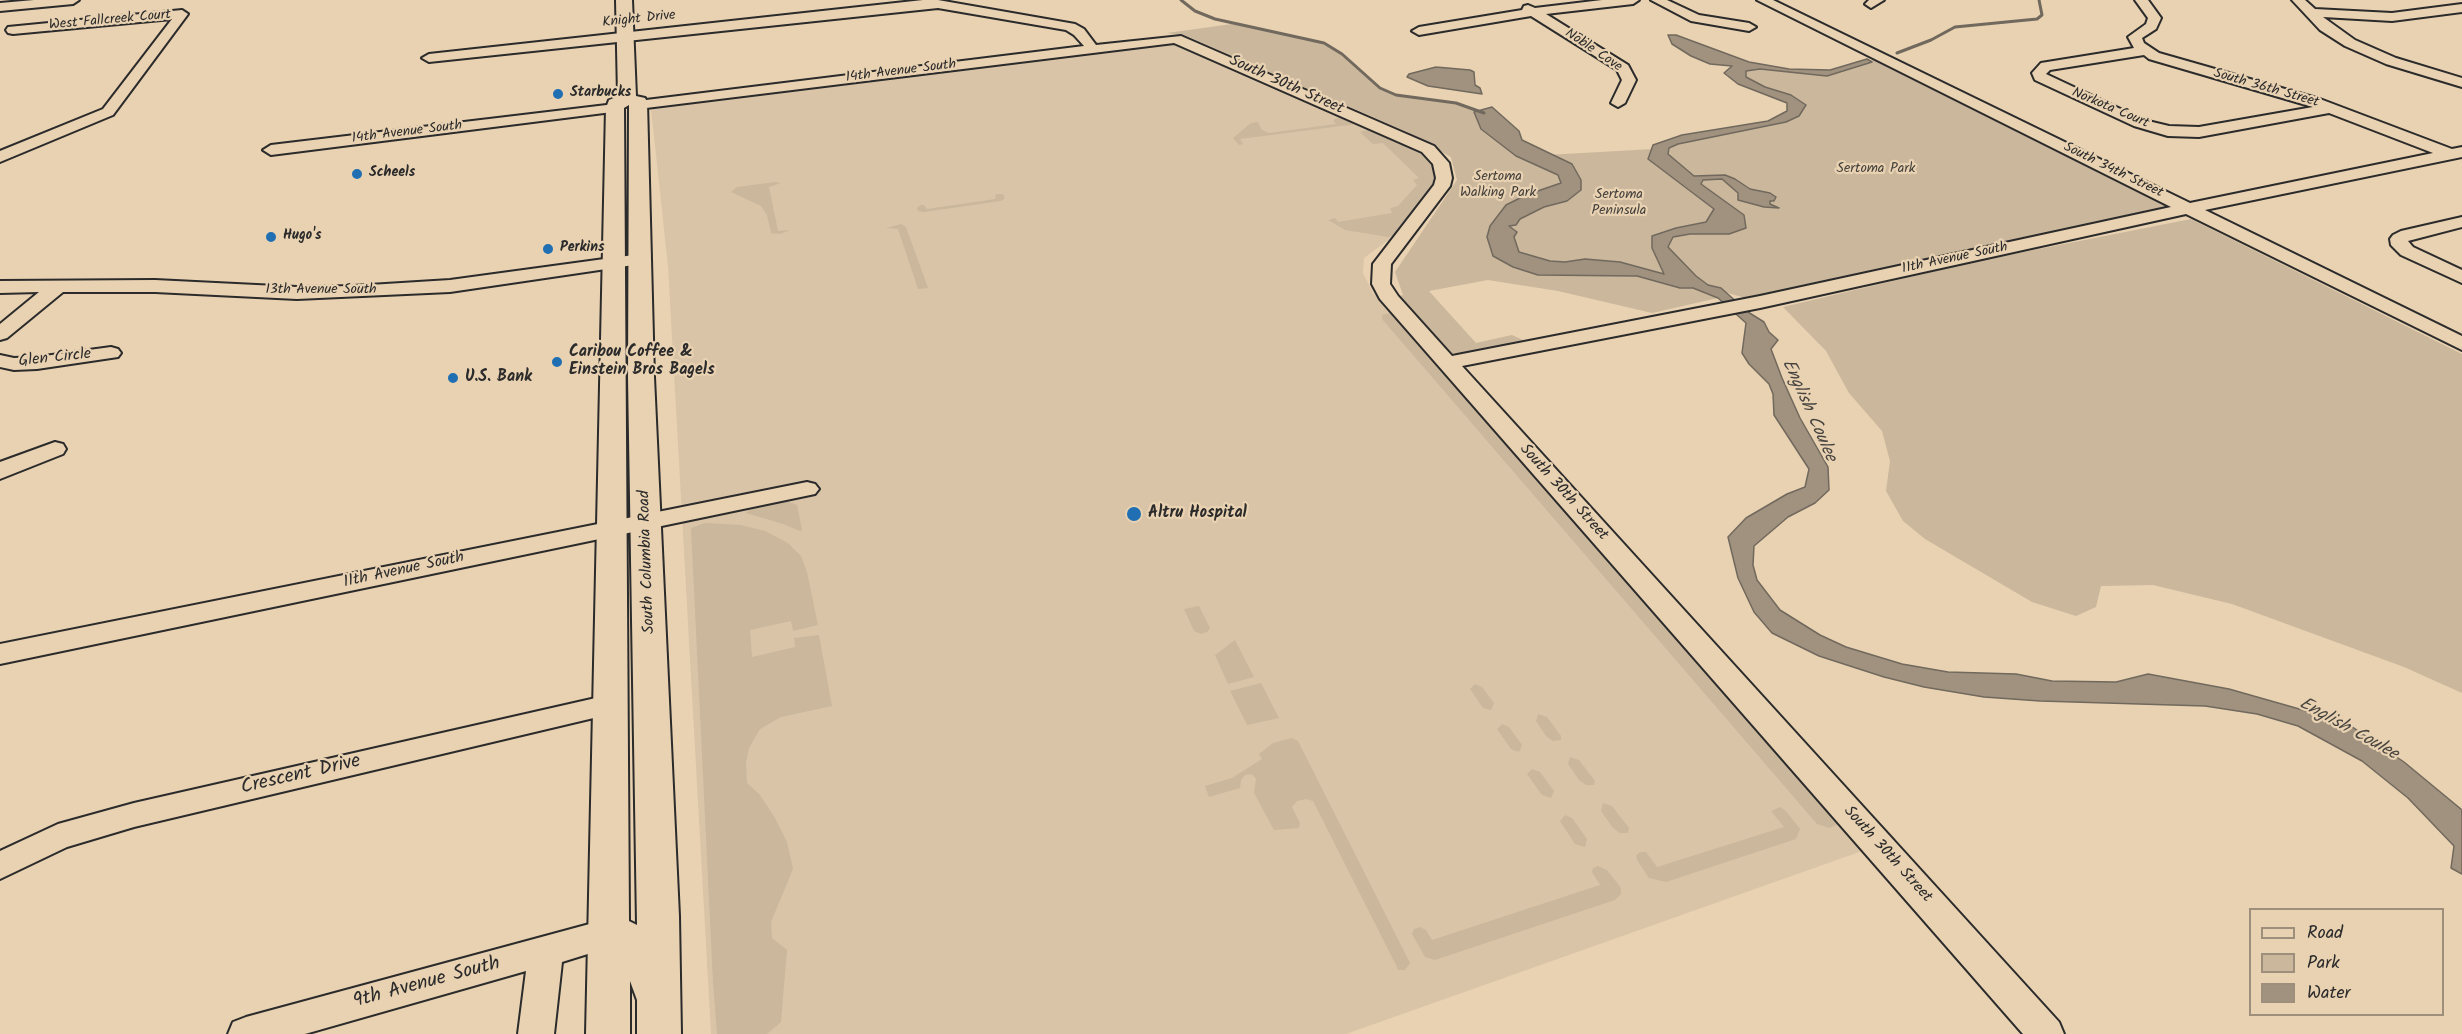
<!DOCTYPE html>
<html>
<head>
<meta charset="utf-8">
<style>
  body { margin:0 }
  #map { position:relative; width:2462px; height:1034px; overflow:hidden; background:#e9d2b2; font-family:Kalam,sans-serif }
  canvas { display:block }
  .legend { position:absolute; left:2249px; top:908px; width:195px; height:108px; box-sizing:border-box; background:#e9d2b2; border:2px solid #9d8f7c; margin:0; padding:8px 10px; list-style:none; font-size:18px; color:#2b2b2b }
  .legend li { display:flex; align-items:center; gap:12px; height:30px }
  .legend b { width:30px; border:2px solid #9d8f7c }
</style>
</head>
<body>
<div id="map">
<canvas width="2462" height="1034"></canvas>
<ul class="legend">
<li><b style="height:8px;background:#e9d2b2"></b>Road</li>
<li><b style="height:16px;background:#cab79c"></b>Park</li>
<li><b style="height:16px;background:#a0927f"></b>Water</li>
</ul>
</div>
<script>
const context = document.querySelector('canvas').getContext('2d');
context.lineJoin = 'round';
function paint(path, color) {
  context.fillStyle = color;
  context.fill(path, 'evenodd');
}
function toPath(rows) {
  const path = new Path2D();
  for (const r of rows) {
    path.moveTo(r[0], r[1]);
    for (let i = 2; i < r.length; i += 2) path.lineTo(r[i], r[i + 1]);
  }
  return path;
}
function strokePath(path, color, width, dash) {
  context.strokeStyle = color;
  context.lineWidth = width;
  context.lineCap = dash ? 'butt' : 'round';
  context.setLineDash(dash || []);
  context.stroke(path);
}
function drawText(font, color, halo, rows, align = 'center') {
  context.font = font + ' Kalam,sans-serif';
  context.lineWidth = 4.5;
  context.setLineDash([]);
  context.textBaseline = 'middle';
  context.strokeStyle = halo;
  context.fillStyle = color;
  for (const [text, x, y, turn = 0] of rows) {
    context.save();
    context.translate(x, y);
    context.rotate((+turn || 0) * Math.PI / 180);
    context.textAlign = isNaN(turn) ? turn : align;
    if (halo) context.strokeText(text, 0, 0);
    context.fillText(text, 0, 0);
    context.restore();
  }
}
const built = toPath([
  [1168,42,1179,43,1374,128,1433,189,1391,238,1364,258,1363,273,1373,293,1896,839,1346,1034,711,1034,668,266,651,109]
]);
const green = toPath([
  [1232,24,1302,37,1319,42,1342,54,1366,77,1380,88,1396,95,1465,105,1504,125,1529,156,1653,149,1775,123,1797,105,1731,74,1742,65,1798,72,1827,71,1879,58,2189,208,1760,302,1696,284,1718,298,1652,313,1558,291,1488,280,1429,291,1476,343,1512,335,1523,340,1470,353,1452,353,1446,352,1396,297,1403,295,1395,272,1457,180,1451,157,1405,131,1189,37,1167,33],
  [1343,116,1357,124,1240,139,1243,144,1239,145,1233,138,1251,123,1258,122,1262,130,1269,133,1336,124,1333,120],
  [1374,128,1424,152,1434,163,1438,179,1433,189,1394,235,1388,237,1345,230,1328,220,1335,218,1338,222,1392,213,1390,208,1398,206,1417,185,1413,180,1419,178,1383,143,1373,144,1360,132],
  [775,182,781,183,769,187,778,231,790,230,780,234,771,233,767,215,761,206,731,192,737,187],
  [996,194,1003,194,1005,198,1001,201,924,212,918,211,917,208,921,205,924,205,927,209,995,199],
  [2191,219,2462,354,2462,693,2404,667,2232,604,2153,585,2101,586,2096,607,2076,616,2032,602,1925,539,1903,521,1886,491,1890,461,1882,431,1849,393,1826,351,1783,307,1973,262],
  [901,224,906,227,928,288,918,289,898,229,886,228],
  [1389,313,1395,314,1840,823,1830,828,1817,824,1382,319,1382,315],
  [787,501,797,505,802,530,800,531,783,524,746,513,749,510],
  [705,523,741,525,765,531,788,543,801,556,807,572,818,625,793,631,791,621,750,630,752,657,795,647,794,638,819,635,832,706,781,717,760,729,749,748,746,763,747,783,760,795,775,818,787,842,793,869,771,922,772,938,787,950,781,1022,767,1034,717,1034,713,982,691,528],
  [1199,606,1210,628,1207,632,1201,634,1194,631,1184,609],
  [1235,640,1254,677,1228,684,1215,655],
  [1261,683,1279,718,1247,725,1230,691],
  [1475,684,1482,687,1494,703,1491,710,1483,708,1470,689],
  [1538,714,1547,717,1561,736,1561,740,1553,741,1546,736,1536,721],
  [1502,724,1509,727,1522,745,1519,752,1511,749,1497,729],
  [1292,738,1298,741,1410,963,1405,970,1398,970,1396,965,1313,801,1306,799,1297,801,1292,807,1300,823,1299,828,1274,830,1254,793,1256,779,1252,774,1245,775,1241,780,1240,788,1209,797,1205,786,1232,778,1262,759,1259,754,1273,743],
  [1570,757,1579,760,1595,781,1594,785,1586,785,1579,780,1568,764],
  [1532,769,1540,772,1554,791,1551,798,1542,795,1527,774],
  [1603,803,1612,806,1629,828,1628,833,1620,833,1613,828,1601,811],
  [1780,807,1786,811,1800,829,1796,839,1666,882,1649,878,1637,860,1636,856,1640,852,1646,852,1657,867,1784,827,1771,811],
  [1565,815,1572,818,1587,839,1585,847,1575,844,1560,821],
  [1598,866,1607,870,1621,888,1621,894,1615,900,1435,960,1425,957,1412,934,1414,929,1420,927,1426,930,1432,940,1600,885,1592,872,1593,868]
]);
const water = toPath([
  [1668,35,1676,35,1749,62,1789,69,1830,70,1867,59,1872,62,1827,76,1760,69,1746,71,1746,77,1765,87,1791,95,1806,105,1799,116,1786,122,1678,144,1669,148,1668,154,1694,176,1725,175,1735,179,1750,189,1770,193,1776,197,1774,201,1770,201,1770,204,1779,208,1764,207,1738,200,1738,193,1722,179,1703,180,1701,184,1744,215,1746,228,1729,234,1690,234,1673,237,1668,247,1696,276,1708,285,1721,288,1748,312,1764,322,1769,332,1778,340,1771,349,1782,378,1800,418,1828,467,1829,490,1815,503,1788,517,1754,546,1753,565,1757,580,1780,610,1820,635,1846,647,1902,664,1948,672,2016,674,2052,681,2116,682,2148,674,2229,689,2345,722,2404,762,2462,810,2462,874,2451,868,2454,846,2408,798,2362,761,2298,726,2257,714,2205,706,2040,701,1984,697,1924,687,1884,677,1819,656,1772,633,1754,612,1738,578,1728,537,1746,518,1787,494,1805,487,1809,469,1774,415,1773,394,1769,384,1749,364,1742,353,1746,323,1718,298,1693,288,1680,288,1637,276,1538,275,1513,267,1493,256,1487,237,1490,226,1506,205,1526,195,1561,183,1558,175,1516,156,1481,129,1474,112,1492,107,1519,131,1522,140,1572,164,1581,180,1581,190,1567,201,1544,207,1520,219,1516,225,1509,226,1517,232,1514,237,1519,252,1550,261,1565,262,1585,259,1620,262,1664,274,1652,248,1652,236,1676,228,1706,222,1714,209,1648,159,1653,145,1682,135,1768,121,1787,111,1787,103,1738,84,1724,73,1732,66,1710,64,1691,56,1672,44,1668,35],
  [1436,67,1470,70,1474,72,1475,85,1480,88,1482,94,1428,86,1407,77,1409,74,1436,67]
]);
const stream = toPath([
  [1181,0,1195,11,1215,19,1324,43,1342,54,1380,88,1396,95,1456,103,1484,113],
  [1897,53,1931,40,1955,27,2037,19,2042,15,2039,0]
]);
const minor = toPath([
  [34,0,79,0,73,4,0,11,0,3,34,0],
  [923,0,938,0,1075,24,1084,29,1096,45,1181,36,1434,146,1449,163,1452,178,1450,186,1391,264,1390,284,1398,296,1452,356,1760,296,2171,207,1757,0,1773,0,2190,203,2433,153,2329,113,2199,137,2168,136,2134,126,2035,80,2032,73,2041,63,2134,48,2128,37,2146,24,2148,18,2135,0,2148,0,2161,18,2156,29,2142,38,2144,43,2159,53,2320,99,2452,149,2462,147,2462,157,2205,210,2462,336,2462,350,2186,214,1760,308,1462,366,2059,1022,2064,1034,2023,1034,1380,299,1372,284,1373,264,1434,185,1436,178,1433,164,1422,152,1174,43,638,109,631,105,638,101,1084,46,1074,35,1066,30,938,8,429,62,422,58,429,54,923,0],
  [2144,55,2149,59,2313,107,2199,127,2169,126,2144,120,2046,74,2050,70,2144,55],
  [1602,0,1639,0,1633,4,1546,14,1628,65,1636,80,1625,103,1618,107,1611,103,1622,80,1617,70,1531,16,1419,35,1412,31,1419,27,1522,10,1524,6,1528,5,1535,8,1602,0],
  [1651,0,1667,0,1699,15,1749,23,1756,27,1749,31,1691,21,1651,0],
  [1869,0,1884,0,1871,8,1865,4,1869,0],
  [2292,0,2305,0,2315,9,2392,13,2462,4,2462,12,2392,21,2323,17,2355,40,2396,58,2462,78,2462,87,2386,64,2345,46,2320,30,2292,0],
  [182,10,188,14,113,115,0,162,0,151,103,109,172,19,13,34,8,33,6,30,8,27,182,10],
  [615,104,622,108,620,111,271,155,263,150,271,145,615,104],
  [2462,217,2462,227,2408,241,2413,247,2462,270,2462,283,2401,255,2391,245,2390,239,2393,235,2401,231,2462,217],
  [641,254,647,255,650,259,647,263,450,292,297,299,155,292,63,292,7,338,0,340,0,324,39,292,0,293,0,281,155,280,297,287,353,286,450,280,641,254],
  [111,347,118,349,121,353,118,357,37,369,14,370,0,367,0,355,14,358,37,357,111,347],
  [55,442,63,444,66,449,63,454,0,479,0,462,55,442],
  [807,482,815,484,819,489,815,494,0,664,0,644,807,482],
  [609,695,619,698,623,705,619,712,134,827,67,847,0,879,0,851,58,824,134,803,609,695],
  [608,919,620,924,625,934,620,944,562,962,554,1034,518,1034,526,971,305,1034,228,1034,233,1022,246,1017,608,919]
]);
const major = toPath([
  [616,0,632,0,636,96,645,98,647,102,654,377,679,916,681,1034,637,1034,637,1000,630,981,630,1034,586,1034,606,108,609,100,618,96,616,0],
  [629,105,628,377,637,925,629,921,624,108,629,105]
]);
const markers = [
  [558,94,6,"#1f6fb2"],
  [357,174,6,"#1f6fb2"],
  [271,237,6,"#1f6fb2"],
  [548,249,6,"#1f6fb2"],
  [557,362,6,"#1f6fb2"],
  [453,378,6,"#1f6fb2"],
  [1134,514,8,"#1f6fb2"]
];
const farStreetnames = [
  ["Knight Drive",639,20,-6],
  ["West Fallcreek Court",110,21,-5],
  ["Noble Cove",1593,51,34],
  ["14th Avenue South",901,72,-7],
  ["South 36th Street",2266,89,16],
  ["Norkota Court",2110,109,23],
  ["14th Avenue South",407,133,-7],
  ["South 34th Street",2113,171,26],
  ["11th Avenue South",1955,259,-12],
  ["13th Avenue South",321,291]
];
const farPoinames = [
  ["Starbucks",570,94],
  ["Scheels",369,174],
  ["Hugo's",283,237],
  ["Perkins",560,249]
];
const farParknames = [
  ["Sertoma Park",1876,170],
  ["Sertoma",1498,178],
  ["Walking Park",1498,194],
  ["Sertoma",1619,196],
  ["Peninsula",1619,212]
];
const streetNames = [
  ["South 30th Street",1286,86,24],
  ["Glen Circle",55,359,-6],
  ["South 30th Street",1563,493,48],
  ["South Columbia Road",648,562,-92],
  ["11th Avenue South",404,571,-12],
  ["South 30th Street",1887,855,48]
];
const poiNames = [
  ["Caribou Coffee &",569,353],
  ["Einstein Bros Bagels",569,371],
  ["U.S. Bank",465,378],
  ["Altru Hospital",1148,514]
];
const waterNames = [
  ["English Coulee",1808,411,66],
  ["English Coulee",2348,730,29]
];
const nearStreetnames = [
  ["Crescent Drive",301,776,-13],
  ["9th Avenue South",427,984,-15]
];
paint(built, '#d9c4a7');
paint(green, '#cab79c');
paint(water, '#a0927f');
strokePath(water, '#71695d', 1.5);
strokePath(stream, '#71695d', 3);
strokePath(minor, '#2b2b2b', 4);
strokePath(major, '#2b2b2b', 4);
paint(minor, '#e9d2b2');
paint(major, '#e9d2b2');
for (const [x, y, r, color] of markers) {
  const dot = new Path2D();
  dot.arc(x, y, r, 0, 2 * Math.PI);
  context.fillStyle = color;
  context.fill(dot);
  strokePath(dot, '#e9d2b2', 2);
}
drawText('14px', '#2b2b2b', '#e9d2b2', farStreetnames);
drawText('bold 14px', '#2b2b2b', '#e9d2b2', farPoinames, 'left');
drawText('14px', '#43403c', '#e9d2b2', farParknames);
drawText('16px', '#2b2b2b', '#e9d2b2', streetNames);
drawText('bold 16px', '#2b2b2b', '#e9d2b2', poiNames, 'left');
drawText('italic 18px', '#484540', '#e9d2b2', waterNames);
drawText('20px', '#2b2b2b', '#e9d2b2', nearStreetnames);
</script>
</body>
</html>
